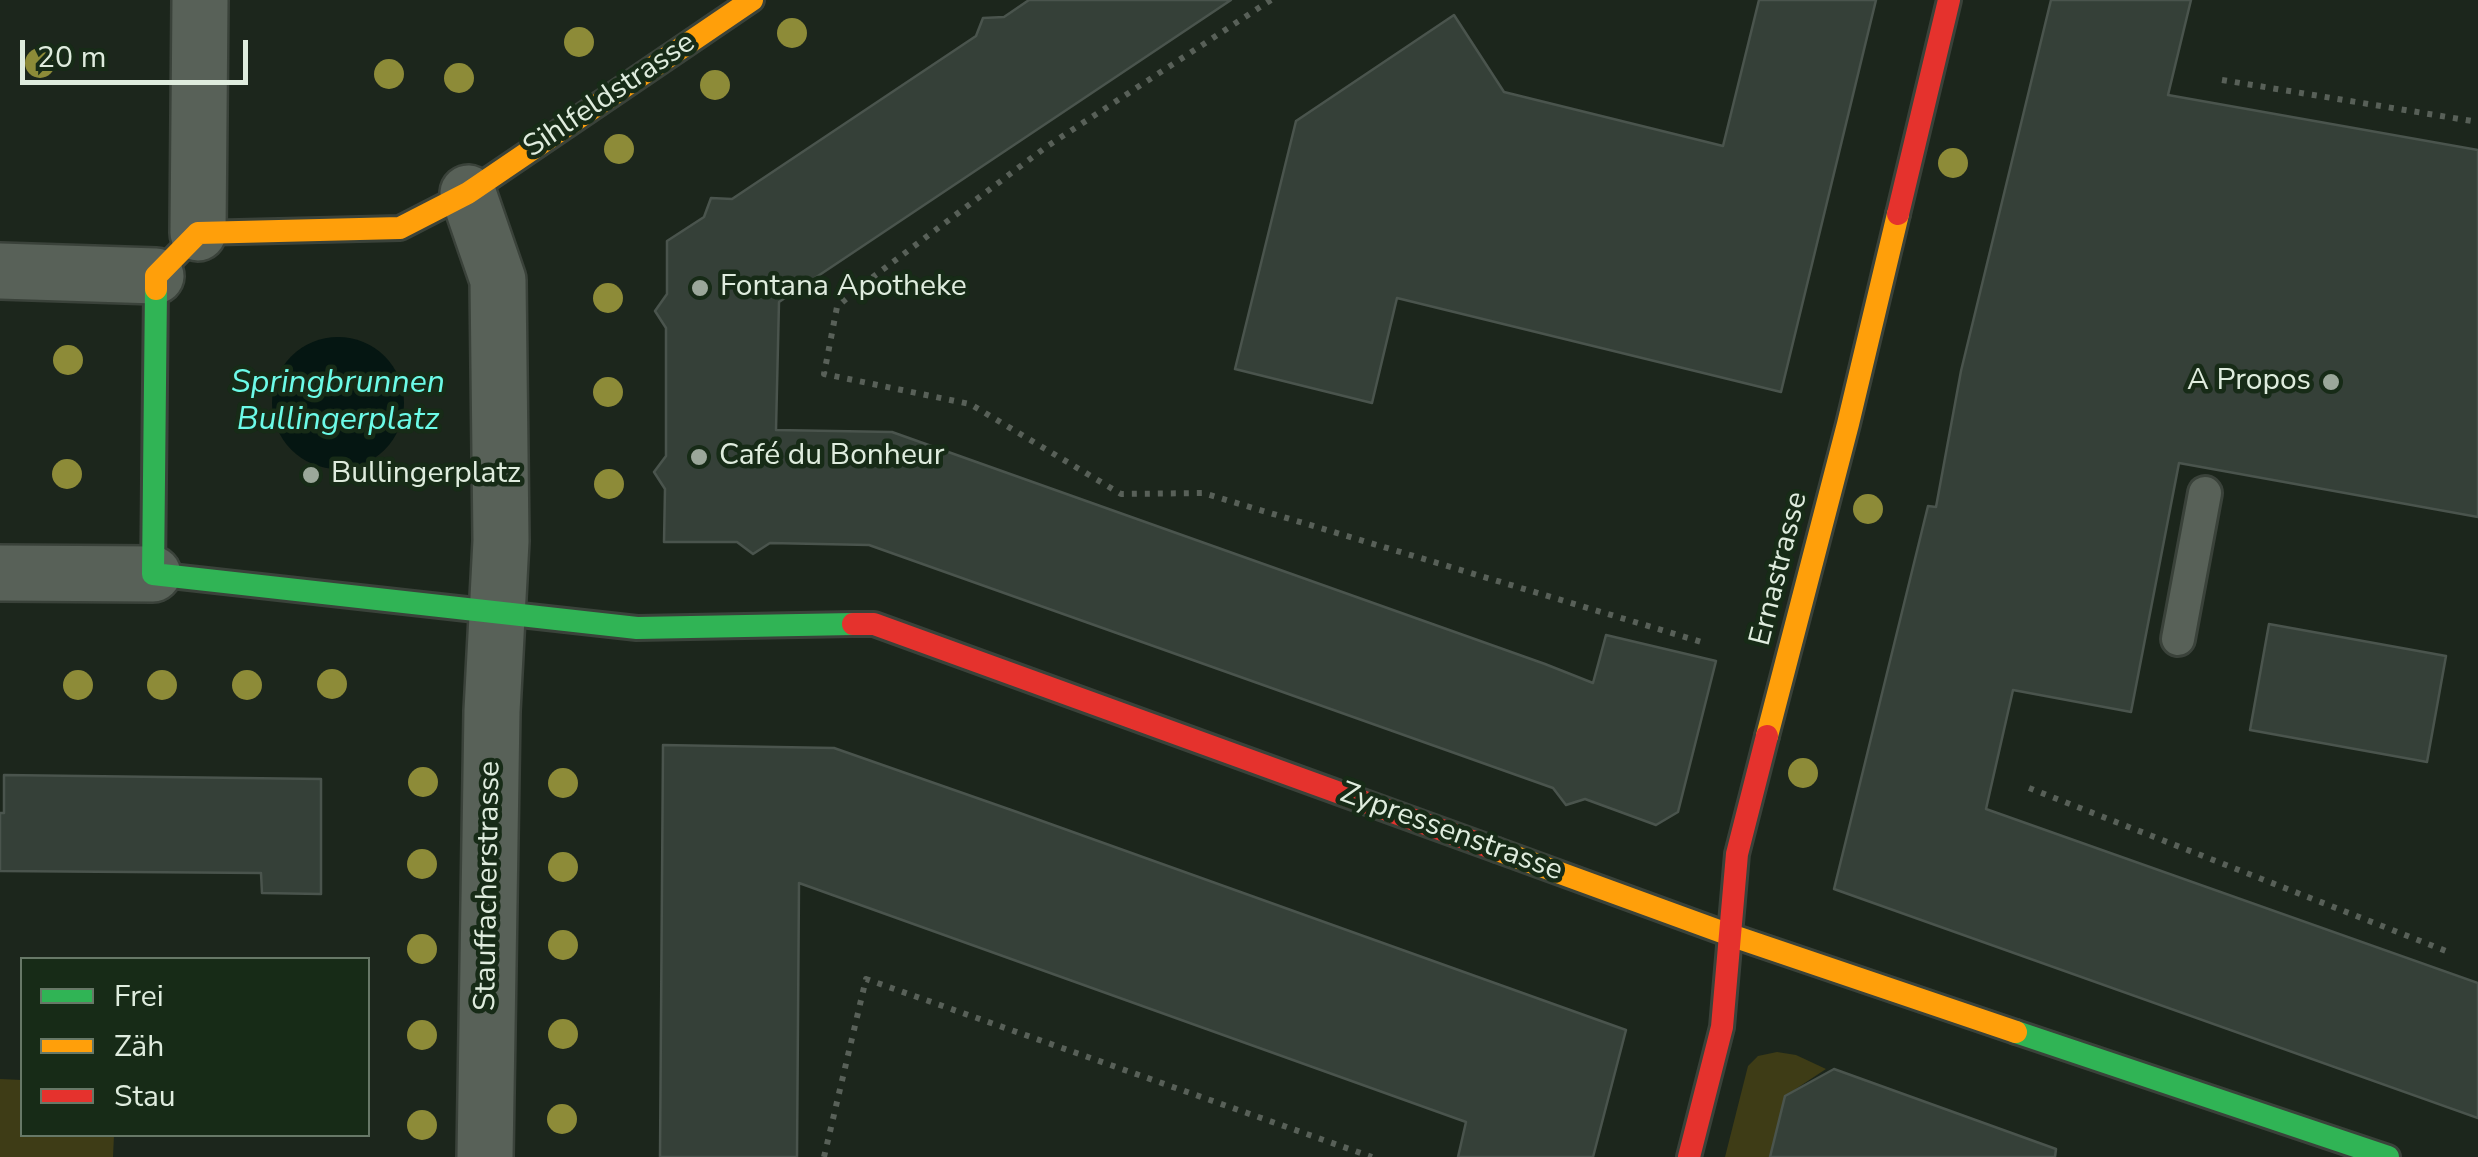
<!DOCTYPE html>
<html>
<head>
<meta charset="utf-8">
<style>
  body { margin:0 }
  #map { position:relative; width:2478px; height:1157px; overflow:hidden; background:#1c261c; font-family:"Nunito Sans",sans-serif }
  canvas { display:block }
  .legend { position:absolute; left:20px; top:957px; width:350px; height:180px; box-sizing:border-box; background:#172b17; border:2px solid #677867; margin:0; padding:12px 18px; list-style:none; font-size:30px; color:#dfecde }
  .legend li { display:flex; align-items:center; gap:20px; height:50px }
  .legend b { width:50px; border:2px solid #677867 }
  .scale { position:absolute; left:20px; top:40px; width:228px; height:45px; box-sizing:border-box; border:5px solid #dfecde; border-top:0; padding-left:12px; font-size:30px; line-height:35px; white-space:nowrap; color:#dfecde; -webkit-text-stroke:8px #172b17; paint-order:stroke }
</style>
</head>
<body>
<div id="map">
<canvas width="2478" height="1157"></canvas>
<ul class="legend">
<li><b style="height:12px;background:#30b455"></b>Frei</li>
<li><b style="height:12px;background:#ff9f0a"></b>Zäh</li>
<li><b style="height:12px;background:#e5322d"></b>Stau</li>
</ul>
<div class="scale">20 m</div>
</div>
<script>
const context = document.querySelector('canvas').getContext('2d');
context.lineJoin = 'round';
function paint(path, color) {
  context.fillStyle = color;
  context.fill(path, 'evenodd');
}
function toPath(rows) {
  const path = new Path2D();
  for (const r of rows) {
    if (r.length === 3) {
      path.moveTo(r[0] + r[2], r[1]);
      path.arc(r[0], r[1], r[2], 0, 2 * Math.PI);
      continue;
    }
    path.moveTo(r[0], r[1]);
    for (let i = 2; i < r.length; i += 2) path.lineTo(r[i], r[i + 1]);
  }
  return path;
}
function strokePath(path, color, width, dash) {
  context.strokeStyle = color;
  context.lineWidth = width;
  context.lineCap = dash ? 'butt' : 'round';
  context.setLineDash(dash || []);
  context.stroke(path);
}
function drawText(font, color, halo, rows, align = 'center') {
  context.font = font + ' "Nunito Sans",sans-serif';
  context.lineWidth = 9;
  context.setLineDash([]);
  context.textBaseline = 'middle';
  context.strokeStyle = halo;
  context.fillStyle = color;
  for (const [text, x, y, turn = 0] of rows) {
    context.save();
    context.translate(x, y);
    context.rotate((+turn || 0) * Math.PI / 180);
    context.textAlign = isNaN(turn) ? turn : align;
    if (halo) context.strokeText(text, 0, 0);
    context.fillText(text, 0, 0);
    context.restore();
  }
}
const green = toPath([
  [1777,1052,1796,1055,1826,1069,1785,1096,1770,1157,1725,1157,1748,1066,1758,1056],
  [0,1079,22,1080,22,1134,114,1135,113,1157,0,1157]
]);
const water = toPath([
  [338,403,66]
]);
const building = toPath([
  [1029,0,1231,0,779,302,776,430,892,432,1545,664,1593,683,1606,635,1716,661,1678,812,1656,825,1585,799,1566,805,1553,788,869,545,770,543,753,554,737,542,664,542,665,489,654,472,666,456,666,328,655,311,667,294,667,241,704,217,711,198,732,199,976,36,983,18,1004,17,1029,0],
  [1759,0,1876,0,1781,392,1397,298,1372,403,1235,369,1296,121,1454,15,1504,92,1723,146,1759,0],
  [2051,0,2191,0,2168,95,2478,150,2478,517,2179,463,2131,712,2013,690,1986,809,2478,983,2478,1118,1834,889,1928,506,1936,507,1961,371,2051,0],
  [2269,624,2446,656,2427,762,2250,730,2269,624],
  [663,745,834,748,1017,812,1626,1030,1593,1157,1458,1157,1466,1122,799,883,797,1157,660,1157,663,745],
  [4,775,321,779,321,894,262,893,261,873,0,871,0,813,4,813,4,775],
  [1834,1069,2056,1149,2055,1157,1770,1157,1785,1096,1834,1069]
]);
const path = toPath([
  [1271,0,1046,147,857,289,837,307,824,374,970,404,1121,494,1203,493,1705,643],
  [2222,80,2478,122],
  [2029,788,2446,951],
  [824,1157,866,979,1372,1157]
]);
const lane = toPath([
  [2178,639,2205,493]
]);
const street = toPath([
  [468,193,498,280,501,541,492,711,485,1157],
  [198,233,200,0],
  [0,271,156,276],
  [0,573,153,574]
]);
const fast = toPath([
  [156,289,153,574,637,628,853,624],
  [2016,1032,2388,1157]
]);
const slow = toPath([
  [156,289,156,276,198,233,400,228,468,193,752,0],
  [1767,736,1848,424,1898,214],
  [1497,850,1730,935,2016,1032]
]);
const jam = toPath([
  [1898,214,1949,0],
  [853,624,874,624,1497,850],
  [1689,1157,1722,1027,1737,854,1767,736]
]);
const trees = [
  [792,33],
  [579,42],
  [40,63],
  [389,74],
  [459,78],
  [715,85],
  [619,149],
  [1953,163],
  [608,298],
  [68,360],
  [608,392],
  [67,474],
  [609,484],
  [1868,509],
  [332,684],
  [78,685],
  [162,685],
  [247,685],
  [1803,773],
  [423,782],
  [563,783],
  [422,864],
  [563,867],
  [563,945],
  [422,949],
  [563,1034],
  [422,1035],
  [562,1119],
  [422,1125]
];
const markers = [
  [700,288,10,"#9ba79a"],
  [2331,382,10,"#9ba79a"],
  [699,457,10,"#9ba79a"],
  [311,475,10,"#9ba79a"]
];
const streetNames = [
  ["Sihlfeldstrasse",610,96,-34],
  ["Ernastrasse",1780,569,-76],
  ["Zypressenstrasse",1451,833,20],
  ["Stauffacherstrasse",489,886,-89]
];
const poiNames = [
  ["Fontana Apotheke",720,288],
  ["A Propos",2311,382,"right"],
  ["Café du Bonheur",719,457],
  ["Bullingerplatz",331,475]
];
const waterNames = [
  ["Springbrunnen",338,384],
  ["Bullingerplatz",338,421]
];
paint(green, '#3e3c16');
paint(water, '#051612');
paint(building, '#354038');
strokePath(building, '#4a544d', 2.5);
strokePath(lane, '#3a423a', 38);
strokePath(street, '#3a423a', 60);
strokePath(fast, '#3a423a', 28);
strokePath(slow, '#3a423a', 28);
strokePath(jam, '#3a423a', 28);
strokePath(path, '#586058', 6, [5, 8]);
strokePath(lane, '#586158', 32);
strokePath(street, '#586158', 55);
strokePath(fast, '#30b455', 22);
strokePath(slow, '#ff9f0a', 22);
strokePath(jam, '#e5322d', 22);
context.fillStyle = '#8d8b38';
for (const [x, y] of trees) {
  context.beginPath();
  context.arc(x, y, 15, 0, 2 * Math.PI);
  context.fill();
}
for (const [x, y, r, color] of markers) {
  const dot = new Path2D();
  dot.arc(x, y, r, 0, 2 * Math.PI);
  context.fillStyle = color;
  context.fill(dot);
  strokePath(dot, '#172b17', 4);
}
drawText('30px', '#dfecde', '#172b17', streetNames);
drawText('30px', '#dfecde', '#172b17', poiNames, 'left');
drawText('italic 32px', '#6cfbe8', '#172b17', waterNames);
</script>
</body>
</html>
